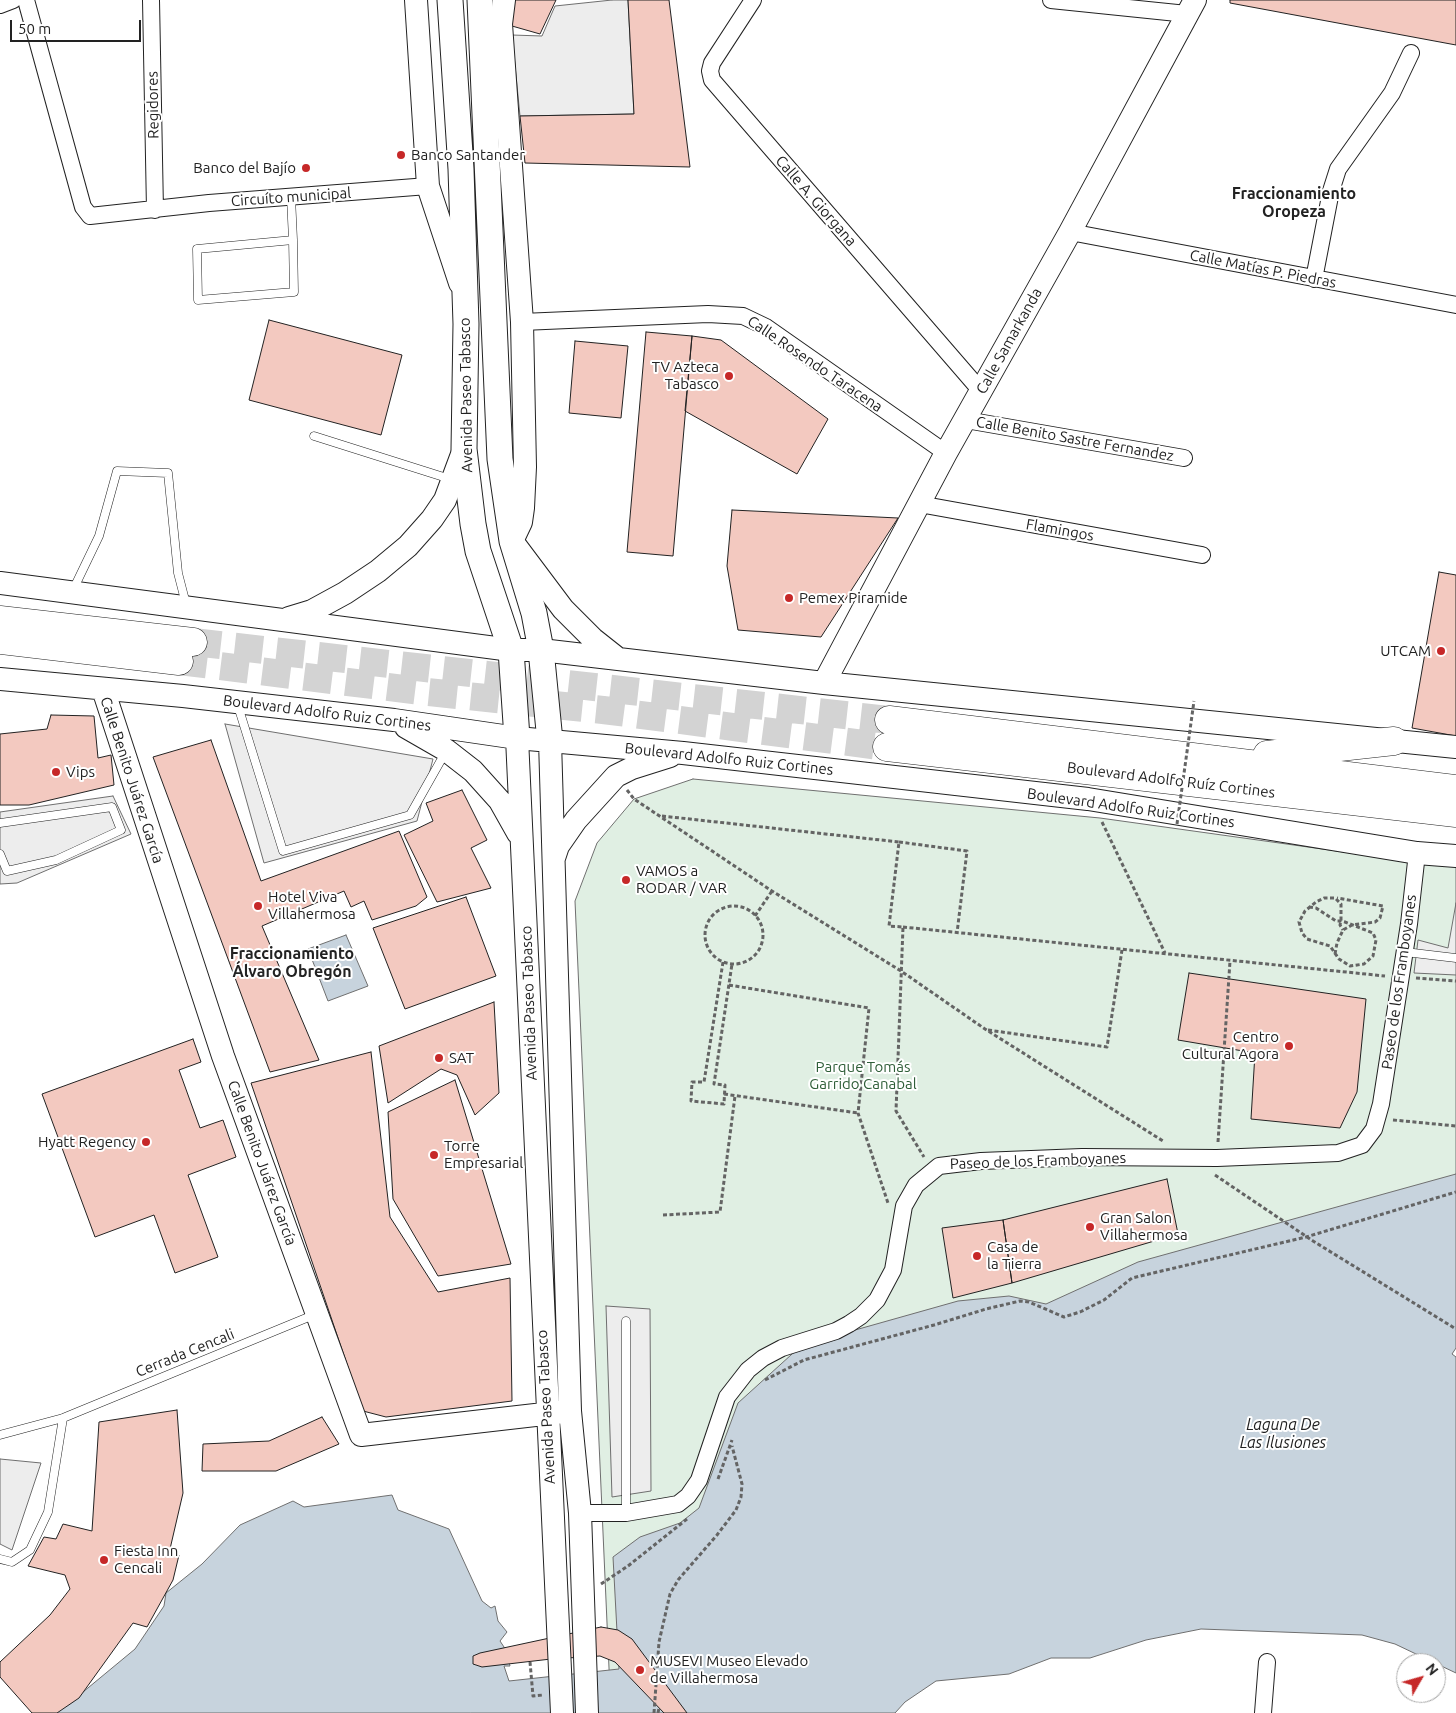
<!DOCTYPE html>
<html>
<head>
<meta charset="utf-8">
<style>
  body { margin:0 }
  #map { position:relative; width:1456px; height:1713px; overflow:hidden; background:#fff; font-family:Ubuntu,sans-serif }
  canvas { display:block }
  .north { position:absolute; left:1396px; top:1653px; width:50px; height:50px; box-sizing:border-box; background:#fff; border:1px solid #a7a7a7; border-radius:50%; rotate:52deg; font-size:14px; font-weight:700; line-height:20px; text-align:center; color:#222 }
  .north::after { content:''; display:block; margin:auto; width:18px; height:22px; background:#c62828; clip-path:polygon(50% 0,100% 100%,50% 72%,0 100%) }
  .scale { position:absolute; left:10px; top:20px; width:131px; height:22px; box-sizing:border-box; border:2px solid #222; border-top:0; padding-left:6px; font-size:15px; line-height:18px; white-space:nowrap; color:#222; -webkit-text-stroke:4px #fff; paint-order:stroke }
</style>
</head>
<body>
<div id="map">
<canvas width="1456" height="1713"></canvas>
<div class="north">N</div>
<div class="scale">50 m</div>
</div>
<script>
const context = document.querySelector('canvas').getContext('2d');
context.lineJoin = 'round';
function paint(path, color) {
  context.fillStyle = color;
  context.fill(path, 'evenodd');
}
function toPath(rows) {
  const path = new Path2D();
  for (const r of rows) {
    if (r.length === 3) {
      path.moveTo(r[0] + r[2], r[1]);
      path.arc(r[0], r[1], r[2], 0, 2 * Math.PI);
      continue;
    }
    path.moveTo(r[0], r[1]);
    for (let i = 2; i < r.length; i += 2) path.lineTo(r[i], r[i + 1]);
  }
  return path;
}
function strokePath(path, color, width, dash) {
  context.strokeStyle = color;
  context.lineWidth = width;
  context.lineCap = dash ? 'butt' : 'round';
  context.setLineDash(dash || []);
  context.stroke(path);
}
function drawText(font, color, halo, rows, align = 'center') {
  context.font = font + ' Ubuntu,sans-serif';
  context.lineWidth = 4;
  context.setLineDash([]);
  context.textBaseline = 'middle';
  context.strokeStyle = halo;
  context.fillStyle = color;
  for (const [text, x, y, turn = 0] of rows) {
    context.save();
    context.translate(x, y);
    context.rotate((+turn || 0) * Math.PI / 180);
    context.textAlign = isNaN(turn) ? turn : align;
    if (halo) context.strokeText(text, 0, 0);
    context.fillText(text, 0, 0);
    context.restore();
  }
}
const green = toPath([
  [693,779,1100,818,1394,859,1456,864,1456,1209,611,1713,575,901,597,843,634,799,693,779]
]);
const parking = toPath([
  [612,0,628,0,634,114,520,116,512,35,542,36,555,6,612,0],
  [225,724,433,759,417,821,264,863,225,724],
  [113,796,131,834,17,883,0,884,0,812,113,796],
  [1456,903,1456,975,1414,973,1418,940,1448,948,1456,903],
  [606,1306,650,1309,651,1491,612,1497,606,1306],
  [0,1459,41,1463,12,1550,0,1544,0,1459]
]);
const water = toPath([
  [346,935,368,986,328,1001,308,949,346,935],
  [1456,1174,1456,1348,1452,1354,1456,1357,1456,1673,1395,1644,1362,1635,1201,1629,1146,1640,1090,1658,1051,1658,1009,1674,936,1681,905,1702,895,1713,46,1713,77,1697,135,1649,164,1606,166,1593,202,1564,240,1525,293,1501,304,1507,392,1495,398,1510,449,1529,482,1601,491,1608,495,1606,498,1621,507,1632,500,1641,506,1650,510,1666,504,1666,509,1681,619,1669,613,1557,640,1537,680,1523,699,1508,738,1403,802,1345,958,1301,1009,1296,1046,1304,1138,1262,1456,1174]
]);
const building = toPath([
  [507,0,556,0,540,34,505,24,507,0],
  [628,0,669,0,690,167,525,163,520,116,634,114,628,0],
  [1230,0,1456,0,1456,45,1230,3,1230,0],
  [269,320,402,355,381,435,249,400,269,320],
  [646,332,692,336,673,556,627,552,646,332],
  [692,336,721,340,828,419,797,474,685,411,692,336],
  [575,341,628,346,621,418,569,413,575,341],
  [732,510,898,518,821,637,738,630,727,566,732,510],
  [1439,572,1456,575,1456,736,1412,728,1439,572],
  [51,715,94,716,98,758,111,755,114,785,29,805,0,805,0,734,47,729,51,715],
  [211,740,261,881,399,831,427,897,416,906,372,920,364,901,351,907,344,891,262,926,319,1060,270,1072,153,757,211,740],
  [462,790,487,840,471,848,491,888,437,902,404,835,433,821,426,803,462,790],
  [466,897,496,976,405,1009,373,928,466,897],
  [1189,973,1366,999,1357,1092,1340,1128,1251,1119,1255,1053,1178,1040,1189,973],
  [494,1002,499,1093,475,1115,457,1075,441,1069,388,1103,379,1046,494,1002],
  [193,1039,201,1062,179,1070,200,1128,223,1120,236,1157,188,1175,218,1257,175,1273,154,1215,95,1237,42,1094,193,1039],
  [371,1052,390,1217,438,1292,510,1278,512,1401,386,1417,363,1411,251,1083,371,1052],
  [455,1080,511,1264,438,1276,393,1199,388,1112,455,1080],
  [1167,1179,1178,1234,1012,1283,1003,1220,1167,1179],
  [1003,1220,1012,1283,953,1298,942,1228,1003,1220],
  [177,1410,183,1493,170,1549,179,1555,173,1580,147,1627,133,1623,79,1698,57,1713,32,1713,0,1677,0,1662,50,1615,70,1589,65,1575,28,1566,44,1537,56,1539,63,1524,92,1531,99,1422,177,1410],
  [322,1417,339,1444,276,1471,202,1471,203,1444,269,1441,322,1417],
  [601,1627,618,1630,632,1639,687,1713,664,1713,615,1662,600,1656,551,1659,482,1667,473,1664,473,1656,480,1653,601,1627]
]);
const highwayTunnel = toPath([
  [193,642,889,720],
  [179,661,428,692,603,710,887,747]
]);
const path = toPath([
  [627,790,634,799,772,891,901,971,985,1029,1163,1141],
  [662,816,899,842,889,926,903,927,896,1111,924,1157],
  [1102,822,1165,953],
  [899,842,967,851,957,933],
  [734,935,29],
  [1309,907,1316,908,1336,921,1341,921,1345,922,1373,933,1376,940,1373,956,1364,964,1350,966,1339,959,1330,946,1307,939,1302,933,1299,922,1305,911,1316,902,1324,898,1335,898,1341,904,1341,921,1340,925,1343,930],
  [755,916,772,891],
  [903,927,1385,976],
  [1335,954,1337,943,1343,930,1352,925,1375,922,1380,918,1383,906,1337,898],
  [723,962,704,1082,692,1082,691,1101,724,1104,725,1085,714,1084,732,964],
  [1416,978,1456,981],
  [729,985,869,1008,858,1113,888,1203],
  [988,1030,1107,1047,1122,950],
  [724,1094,858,1113],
  [1393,1120,1456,1126],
  [1218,1142,1230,961],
  [1215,1175,1313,1241,1456,1329],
  [663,1215,720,1212,735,1096],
  [765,1380,804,1360,934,1325,986,1309,1020,1301,1029,1302,1064,1317,1080,1312,1104,1300,1132,1278,1306,1237,1456,1192],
  [718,1479,732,1440],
  [601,1584,628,1566,687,1519],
  [530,1662,533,1696,543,1695],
  [654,1713,659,1642,670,1594,678,1580,717,1535,736,1510,741,1497,742,1484,732,1446],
  [658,1713,659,1708]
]);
const lane = toPath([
  [291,197,293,240,294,292,198,300,197,249,293,240],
  [314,436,450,479],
  [73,590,99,536,117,471,168,473,178,573,186,604],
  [238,706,283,851,410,815,445,753],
  [0,823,112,807,121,830,56,860,7,871,0,854],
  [1405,952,1456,958],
  [626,1321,626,1513],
  [0,1435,63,1418,316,1314],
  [0,1559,12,1562,30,1550,48,1512,63,1418]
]);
const street = toPath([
  [26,0,83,207,90,216,209,203,428,186],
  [151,0,155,210],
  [753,0,712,63,710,71,712,80,981,391],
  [1051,0,1187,14],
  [0,5,13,0],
  [1070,232,1456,305],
  [1314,279,1331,191,1338,169,1392,93,1411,53],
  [522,322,708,314,743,316,766,327,946,453],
  [966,420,1184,458],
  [919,504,1202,555],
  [580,1513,626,1513,678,1504,688,1496,699,1480,727,1397,748,1370,763,1358,782,1348,836,1331,849,1324,861,1316,877,1300,893,1270,904,1206,916,1185,939,1166,981,1161,1082,1157,1217,1158,1338,1153,1362,1145,1374,1129,1381,1104,1409,924,1417,853],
  [1263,1713,1267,1662]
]);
const secondary = toPath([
  [416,0,428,186,460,283],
  [504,0,501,24,522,322,525,467,523,508,521,522,512,541,563,609,593,639,617,658],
  [0,583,511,650,541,650,824,683,1456,747],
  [289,618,312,611,345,593,378,571,408,546,432,519,445,500,464,449],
  [0,679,183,696,394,720,517,738,683,753,1088,799,1417,853,1456,856],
  [824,683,946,453,1070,232,1195,0],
  [103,689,223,1056,361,1435,570,1411],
  [406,727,446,750,473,771,500,801,518,833],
  [517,738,562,1713],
  [550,741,570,1411,580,1513,587,1713],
  [554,858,558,846,576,820,616,776,632,768,670,756]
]);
const primary = toPath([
  [450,0,461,169,466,324,464,449,473,524,478,551,511,650,517,738],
  [480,0,500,459,512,541,534,613,541,650,550,741]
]);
const highway = toPath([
  [0,620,193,642],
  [0,640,179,661],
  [889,720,1456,789],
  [887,747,1456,813],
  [1267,755,1394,741]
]);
const pathBridge = toPath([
  [1177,824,1194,701]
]);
const markers = [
  [401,155,5,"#c62828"],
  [306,168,5,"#c62828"],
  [729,376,5,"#c62828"],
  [789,598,5,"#c62828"],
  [1441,651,5,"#c62828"],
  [56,772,5,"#c62828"],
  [626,880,5,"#c62828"],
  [258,906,5,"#c62828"],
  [1289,1046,5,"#c62828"],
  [439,1058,5,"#c62828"],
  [146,1142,5,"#c62828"],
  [434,1155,5,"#c62828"],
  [1090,1227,5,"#c62828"],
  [977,1256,5,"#c62828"],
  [104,1560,5,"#c62828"],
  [640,1670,5,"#c62828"]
];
const streetNames = [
  ["Regidores",153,105,-91],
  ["Circuíto municipal",291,197,-4],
  ["Calle A. Giorgana",816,201,49],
  ["Calle Matías P. Piedras",1263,269,11],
  ["Calle Samarkanda",1009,341,-61],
  ["Calle Rosendo Taracena",815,364,34],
  ["Avenida Paseo Tabasco",466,395,-91],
  ["Calle Benito Sastre Fernandez",1075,439,10],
  ["Flamingos",1060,530,10],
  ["Boulevard Adolfo Ruiz Cortines",327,713,7],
  ["Boulevard Adolfo Ruiz Cortines",729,759,6],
  ["Calle Benito Juárez García",132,780,72],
  ["Boulevard Adolfo Ruíz Cortines",1171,780,7],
  ["Boulevard Adolfo Ruiz Cortines",1131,808,8],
  ["Paseo de los Framboyanes",1399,982,-82],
  ["Avenida Paseo Tabasco",529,1003,-92],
  ["Paseo de los Framboyanes",1038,1161,-2],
  ["Calle Benito Juárez García",262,1163,70],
  ["Cerrada Cencali",185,1353,-22],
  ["Avenida Paseo Tabasco",546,1407,-93]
];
const poiNames = [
  ["Banco Santander",411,155],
  ["Banco del Bajío",296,168,"right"],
  ["TV Azteca",719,367,"right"],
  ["Tabasco",719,384,"right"],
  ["Pemex Piramide",799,598],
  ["UTCAM",1431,651,"right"],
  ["Vips",66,772],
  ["VAMOS a",636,871],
  ["RODAR / VAR",636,888],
  ["Hotel Viva",268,897],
  ["Villahermosa",268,914],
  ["Centro",1279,1037,"right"],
  ["Cultural Agora",1279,1054,"right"],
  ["SAT",449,1058],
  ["Hyatt Regency",136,1142,"right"],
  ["Torre",444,1146],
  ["Empresarial",444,1163],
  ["Gran Salon",1100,1218],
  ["Villahermosa",1100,1235],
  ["Casa de",987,1247],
  ["la Tierra",987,1264],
  ["Fiesta Inn",114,1551],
  ["Cencali",114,1568],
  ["MUSEVI Museo Elevado",650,1661],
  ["de Villahermosa",650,1678]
];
const parkNames = [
  ["Parque Tomás",863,1067],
  ["Garrido Canabal",863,1084]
];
const neighbourhoodNames = [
  ["Fraccionamiento",1294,194],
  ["Oropeza",1294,212],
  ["Fraccionamiento",292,954],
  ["Álvaro Obregón",292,972]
];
const waterNames = [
  ["Laguna De",1283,1425],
  ["Las Ilusiones",1283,1443]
];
paint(green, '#e0efe3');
strokePath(green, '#6f6f6f', 1);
paint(parking, '#ededed');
strokePath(parking, '#6f6f6f', 1);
paint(water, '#c7d3dd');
strokePath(water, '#6f6f6f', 1);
paint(building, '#f3c9c0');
strokePath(building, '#222', 1);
strokePath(highwayTunnel, '#d3d3d3', 28, [28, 14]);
strokePath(lane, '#222', 9);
strokePath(street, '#222', 18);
strokePath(secondary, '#222', 24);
strokePath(primary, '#222', 27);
strokePath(highway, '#222', 29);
strokePath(path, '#646464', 3, [4, 2.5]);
strokePath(lane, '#fff', 8);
strokePath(street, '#fff', 16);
strokePath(secondary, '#fff', 22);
strokePath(primary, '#fff', 25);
strokePath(highway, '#fff', 28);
strokePath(pathBridge, '#646464', 3, [4, 2.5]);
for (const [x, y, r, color] of markers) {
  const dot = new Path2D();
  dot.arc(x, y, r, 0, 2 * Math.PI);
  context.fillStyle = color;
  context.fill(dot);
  strokePath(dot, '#fff', 2);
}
drawText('15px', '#222', '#fff', streetNames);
drawText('15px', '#222', '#fff', poiNames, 'left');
drawText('15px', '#2f5e38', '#fff', parkNames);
drawText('bold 16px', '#222', '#fff', neighbourhoodNames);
drawText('italic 16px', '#222', '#fff', waterNames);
</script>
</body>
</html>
